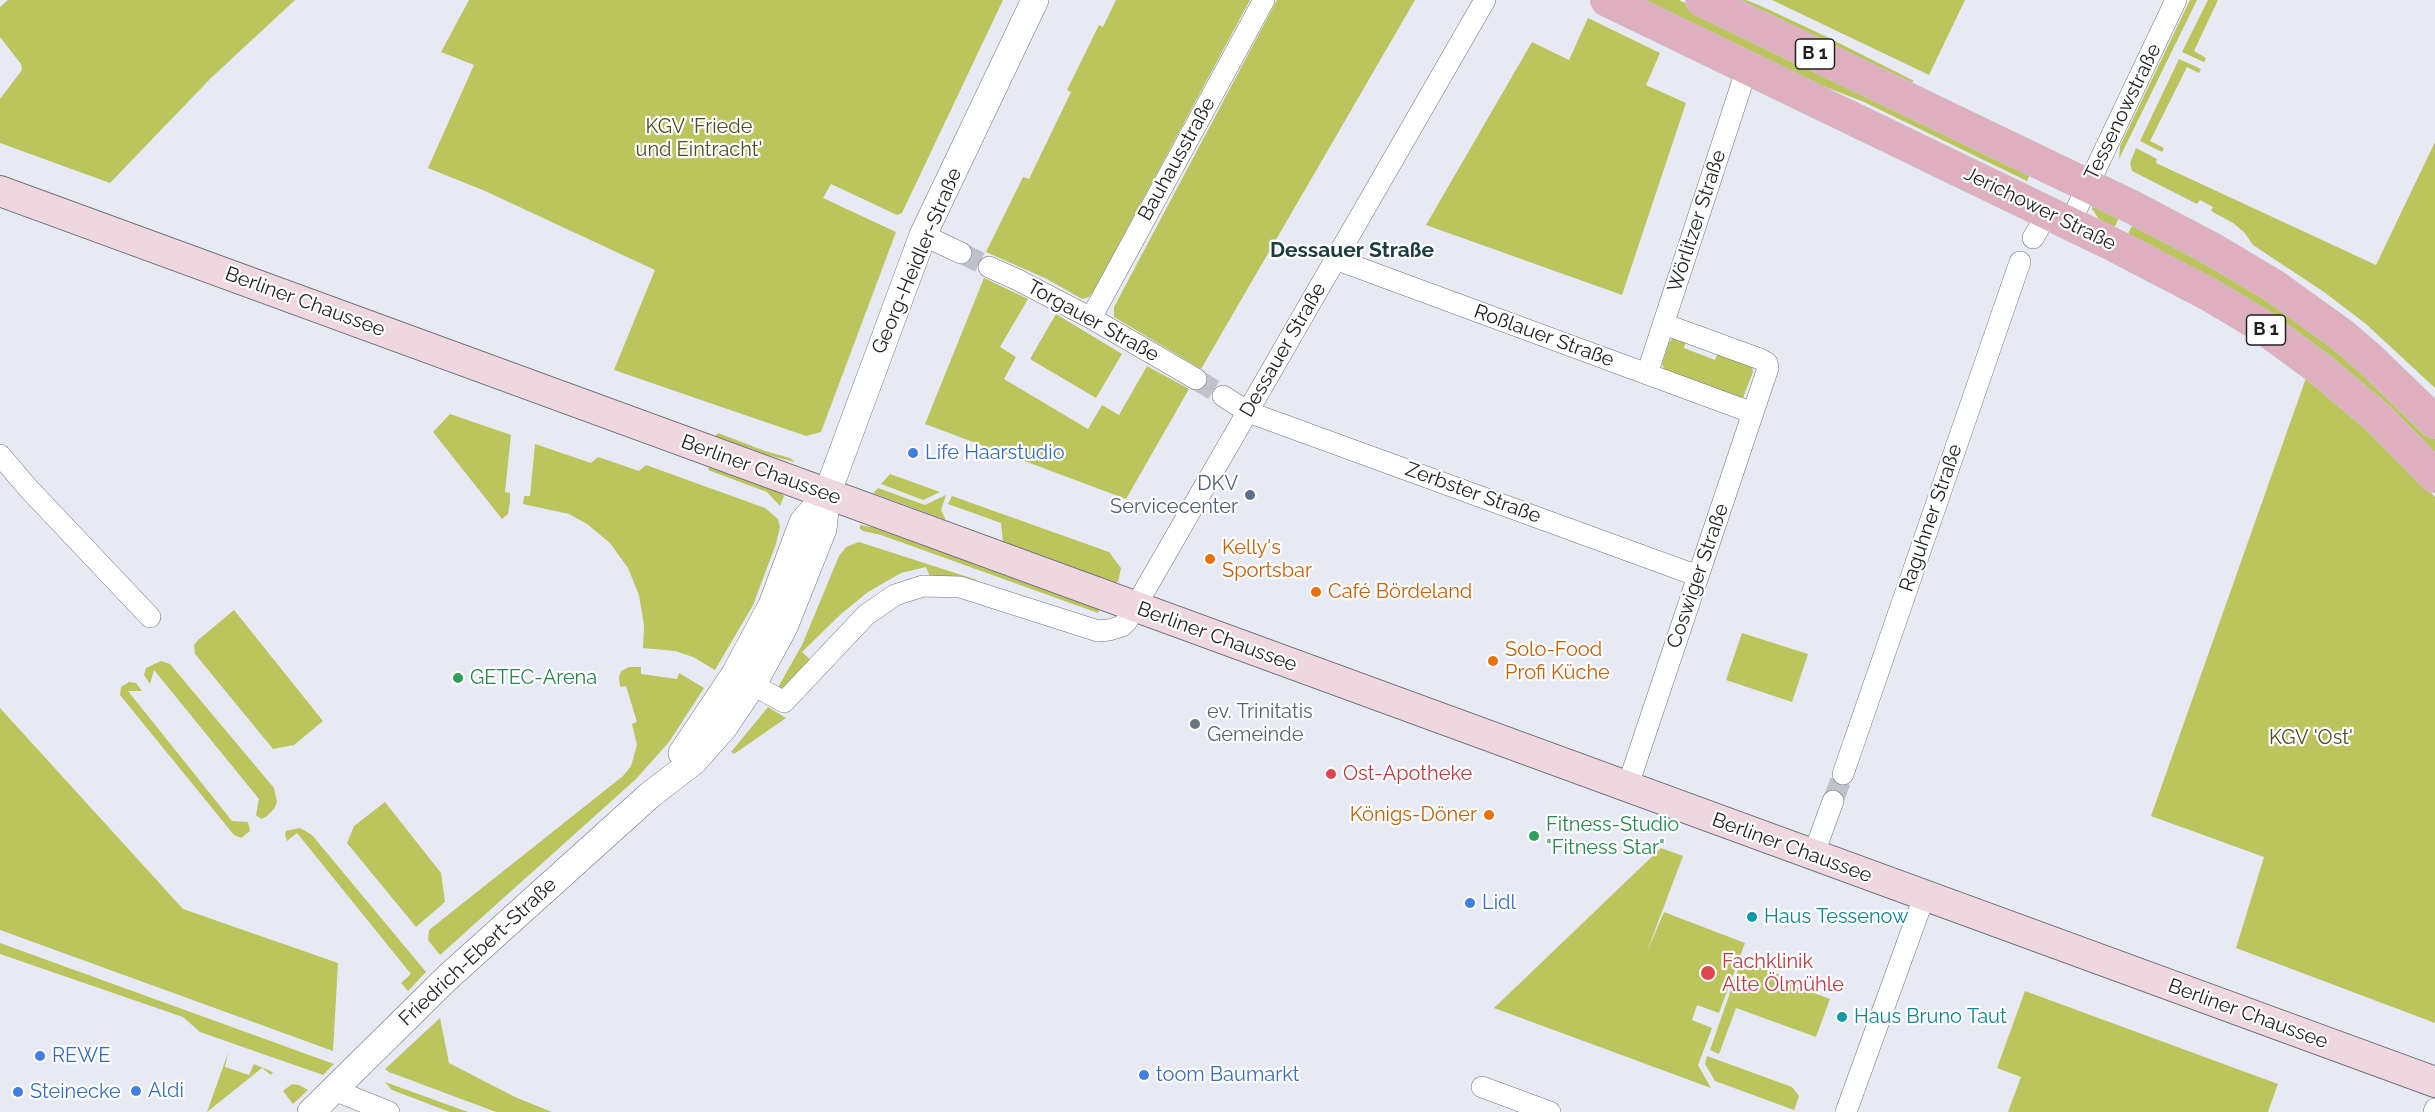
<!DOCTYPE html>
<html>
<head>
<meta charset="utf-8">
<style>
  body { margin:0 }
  canvas { display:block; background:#e7eaf5 }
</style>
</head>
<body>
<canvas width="2435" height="1112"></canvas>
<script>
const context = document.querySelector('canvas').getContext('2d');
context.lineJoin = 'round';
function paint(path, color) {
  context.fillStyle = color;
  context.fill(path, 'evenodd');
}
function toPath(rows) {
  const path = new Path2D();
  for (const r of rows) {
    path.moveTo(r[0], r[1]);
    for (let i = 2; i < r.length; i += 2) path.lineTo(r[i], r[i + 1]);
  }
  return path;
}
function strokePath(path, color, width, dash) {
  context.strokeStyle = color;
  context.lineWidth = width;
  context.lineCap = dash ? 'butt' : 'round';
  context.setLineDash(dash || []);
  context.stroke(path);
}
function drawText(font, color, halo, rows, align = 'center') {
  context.font = font + ' Raleway,sans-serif';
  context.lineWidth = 4.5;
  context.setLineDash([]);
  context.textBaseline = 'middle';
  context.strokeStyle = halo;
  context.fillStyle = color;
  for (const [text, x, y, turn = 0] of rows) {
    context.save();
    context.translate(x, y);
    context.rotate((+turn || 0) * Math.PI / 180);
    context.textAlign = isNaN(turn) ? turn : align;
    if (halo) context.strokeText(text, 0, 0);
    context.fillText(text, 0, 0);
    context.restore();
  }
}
const green = toPath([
  [8,0,295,0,211,78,110,183,0,143,0,99,22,70,21,64,0,37,0,7],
  [469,0,1003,0,902,213,897,215,831,184,823,198,896,232,821,432,806,436,614,370,655,270,485,191,428,168,474,65,441,52],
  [1116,0,1250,0,1093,292,1089,297,1082,299,1047,279,986,252,1023,177,1029,179,1071,92,1067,90,1099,25,1103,27],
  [1277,0,1415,0,1201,369,1114,317,1114,307],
  [1631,0,1679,0,2032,170,2027,181,1864,102,1818,84],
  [1736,0,1746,0,1761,6,1825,36,1914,81,1908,84],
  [1772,0,1965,0,1929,75],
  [2190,0,2197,0,2119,159,2120,146],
  [2208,0,2218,0,2194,51,2206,58,2204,62,2182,52],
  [1588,18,1660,53,1646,85,1686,103,1622,295,1426,225,1532,42,1569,60],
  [2179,59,2201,69,2199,73,2187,67,2150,141,2164,148,2162,152,2140,141],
  [2435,142,2435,388,2366,324,2324,292,2253,245,2244,232,2233,223,2211,211,2213,207,2200,200,2197,204,2132,171,2130,163,2136,148,2157,159,2156,163,2376,265],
  [2093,205,2121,213,2113,231,2103,225,2092,209],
  [2135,220,2298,315,2435,436,2435,459,2126,238],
  [984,278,1028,299,1000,347,1016,357,1004,379,1088,429,1102,405,1119,415,1147,366,1189,389,1126,499,925,424],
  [1056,314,1122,354,1096,398,1030,359],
  [1677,338,1686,341,1684,348,1715,360,1718,353,1752,367,1753,372,1743,398,1665,371,1662,364,1669,343,1672,339],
  [2306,378,2382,441,2435,497,2435,1023,2236,948,2264,857,2151,816],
  [450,414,511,435,505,492,510,493,510,502,508,514,502,519,433,432],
  [718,433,765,451,790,458,795,462,771,456,715,436],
  [535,444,591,463,598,457,639,471,646,465,765,508,778,519,780,527,776,544,753,605,715,670,693,657,675,651,643,648,644,625,639,595,628,568,610,543,587,524,569,514,523,504,524,496,530,496],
  [710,465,779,492,784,496,780,506,767,492,708,470],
  [890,474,940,492,923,500,881,484],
  [878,488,925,505,946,495,941,510,946,520,878,495,873,493],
  [952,496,1109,552,1121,568,1118,582,1113,583,1003,542,1001,523,948,504],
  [860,525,882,529,1100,609,1098,613,881,535,863,531,860,529],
  [859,542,977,580,974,586,932,582,926,567,901,573,868,592,841,614,802,652,813,662,787,689,777,689,802,645,839,556,846,547],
  [234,610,323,721,294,745,273,749,195,654,194,645,198,640],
  [1742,633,1808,654,1792,702,1726,680],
  [161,661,170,664,274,788,277,802,274,809,266,817,261,819,256,815,259,799,154,670,150,684,144,675,146,668],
  [629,667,641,667,641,674,677,679,679,673,704,688,669,742,636,779,440,955,428,940,429,930,623,776,631,766,637,745,632,724,637,722,626,686,620,687,619,677,621,671],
  [129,682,136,683,142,691,128,691,232,821,248,822,250,831,241,838,234,835,120,695,121,687],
  [768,707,786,718,734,754,731,752],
  [0,708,183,909,338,963,333,1051,0,930],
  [385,802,441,873,445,902,416,927,347,843,354,826],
  [300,828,312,835,426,972,408,991,401,983,411,974,297,833,287,841,285,835,286,831],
  [1661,848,1683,856,1646,954,1664,912,1745,943,1719,1013,1697,1005,1692,1020,1712,1028,1698,1065,1711,1088,1494,1008],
  [0,943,334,1064,323,1075,200,1032,183,1017,0,954],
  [1741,961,1783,976,1781,981,1830,999,1816,1037,1736,1008,1719,1054,1710,1050],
  [2025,991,2278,1084,2268,1112,2008,1112,2021,1077,1997,1068],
  [440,1018,449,1063,515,1097,552,1112,496,1112,389,1072,385,1069],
  [228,1053,225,1067,249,1075,254,1064,273,1072,271,1075,262,1068,207,1112],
  [1707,1056,1792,1087,1799,1096,1794,1110,1715,1081,1705,1064],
  [385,1082,468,1112,450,1112,392,1090],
  [292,1084,299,1085,308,1090,293,1104,282,1112,293,1104,283,1091]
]);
const minorTunnel = toPath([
  [961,253,989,267],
  [1196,379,1223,396],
  [1833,801,1843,774]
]);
const minor = toPath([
  [2070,223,2176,0],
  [923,235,961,253],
  [2033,238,2048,213],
  [1335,259,1753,413],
  [989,267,1018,280,1091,318,1196,379],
  [1091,318,1264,0],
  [1647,374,1747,68],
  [1223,396,1248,412,1698,576],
  [0,455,28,488,150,617],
  [739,677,784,702,866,615,895,595,923,586,960,587,1098,631,1109,630,1122,626,1127,621,1485,0],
  [1843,774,2020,262],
  [1627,788,1768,368,1767,363,1760,359,1664,324],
  [1813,856,1833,801],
  [1482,1087,1550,1112],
  [334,1090,389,1112],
  [1846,1112,1924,897],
  [2434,1112,2435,1109]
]);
const tertiary = toPath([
  [682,753,735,674,772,605,803,522,827,494],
  [311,1112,447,978,650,795,693,762,724,727,753,684,784,627,823,529,827,494,923,235,1035,0]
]);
const secondary = toPath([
  [0,191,2435,1082]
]);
const primary = toPath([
  [1607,0,2114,245,2210,295,2260,325,2320,369,2377,417,2435,476],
  [1702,0,2132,207,2212,249,2274,286,2342,335,2370,359,2435,422]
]);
const markers = [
  [913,453,6,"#3f7fe0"],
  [1250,495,6,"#5c6f8a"],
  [1210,559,6,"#e8710a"],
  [1316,592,6,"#e8710a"],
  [1493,661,6,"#e8710a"],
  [458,678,6,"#2e9e5b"],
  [1195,724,6,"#6b7280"],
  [1331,774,6,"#e0444e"],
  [1489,815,6,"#e8710a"],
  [1534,836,6,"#2e9e5b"],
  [1470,903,6,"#3f7fe0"],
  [1752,917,6,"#0f9aa8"],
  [1708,973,8,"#e0444e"],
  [1842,1017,6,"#0f9aa8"],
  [40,1056,6,"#3f7fe0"],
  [1144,1075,6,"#3f7fe0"],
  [136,1091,6,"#3f7fe0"],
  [18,1092,6,"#3f7fe0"]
];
const shields = [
  [1815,54,39],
  [2266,330,39]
];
const shieldNames = [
  ["B 1",1815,54],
  ["B 1",2266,330]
];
const streetNames = [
  ["Tessenowstraße",2123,112,-64],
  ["Bauhausstraße",1177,159,-61],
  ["Jerichower Straße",2040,209,26],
  ["Wörlitzer Straße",1697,221,-72],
  ["Georg-Heidler-Straße",917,261,-67],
  ["Berliner Chaussee",305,302,20],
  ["Torgauer Straße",1093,321,29],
  ["Roßlauer Straße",1544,336,20],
  ["Dessauer Straße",1283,350,-60],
  ["Berliner Chaussee",761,470,20],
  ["Zerbster Straße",1473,493,20],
  ["Raguhner Straße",1931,518,-71],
  ["Coswiger Straße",1698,576,-71],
  ["Berliner Chaussee",1217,637,20],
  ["Berliner Chaussee",1792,848,20],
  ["Friedrich-Ebert-Straße",478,952,-43],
  ["Berliner Chaussee",2248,1014,20]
];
const parkNames = [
  ["KGV 'Friede",699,127],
  ["und Eintracht'",699,150],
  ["KGV 'Ost'",2311,738]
];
const shopNames = [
  ["Life Haarstudio",925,453],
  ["Lidl",1482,903],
  ["REWE",52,1056],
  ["toom Baumarkt",1156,1075],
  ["Aldi",148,1091],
  ["Steinecke",30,1092]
];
const serviceNames = [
  ["DKV",1238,484],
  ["Servicecenter",1238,507]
];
const foodNames = [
  ["Kelly's",1222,548],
  ["Sportsbar",1222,571],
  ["Café Bördeland",1328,592],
  ["Solo-Food",1505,650],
  ["Profi Küche",1505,673],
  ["Königs-Döner",1477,815,"right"]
];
const leisureNames = [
  ["GETEC-Arena",470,678],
  ["Fitness-Studio",1546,825],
  ["\"Fitness Star\"",1546,848]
];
const worshipNames = [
  ["ev. Trinitatis",1207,712],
  ["Gemeinde",1207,735]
];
const healthNames = [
  ["Ost-Apotheke",1343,774],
  ["Fachklinik",1722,962],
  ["Alte Ölmühle",1722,985]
];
const cultureNames = [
  ["Haus Tessenow",1764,917],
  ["Haus Bruno Taut",1854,1017]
];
const neighbourhoodNames = [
  ["Dessauer Straße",1352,251]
];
paint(green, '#bcc45e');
strokePath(minorTunnel, '#bfc2cb', 21, [21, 10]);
strokePath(minor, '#71737e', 22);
strokePath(tertiary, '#71737e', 28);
strokePath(secondary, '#71737e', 32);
strokePath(primary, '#c9c9ca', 34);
strokePath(minor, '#fff', 21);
strokePath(tertiary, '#fff', 27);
strokePath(secondary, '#eed7df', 30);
strokePath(primary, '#deb0bf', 33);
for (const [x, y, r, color] of markers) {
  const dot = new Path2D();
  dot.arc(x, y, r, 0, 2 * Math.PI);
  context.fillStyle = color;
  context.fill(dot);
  strokePath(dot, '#fff', 2);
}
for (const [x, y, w] of shields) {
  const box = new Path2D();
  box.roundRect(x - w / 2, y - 15, w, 30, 4.5);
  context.fillStyle = '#fff';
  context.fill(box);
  strokePath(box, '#1f2024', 1.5);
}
drawText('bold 18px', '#1f2024', null, shieldNames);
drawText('20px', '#1f2024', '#fff', streetNames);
drawText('20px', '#4b4e23', '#fff', parkNames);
drawText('20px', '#366cbe', '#fff', shopNames, 'left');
drawText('20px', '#4e5e75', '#fff', serviceNames, 'right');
drawText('20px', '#c56008', '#fff', foodNames, 'left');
drawText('20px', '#27864d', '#fff', leisureNames, 'left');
drawText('20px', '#5b616d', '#fff', worshipNames, 'left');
drawText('20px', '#be3a42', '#fff', healthNames, 'left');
drawText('20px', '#0d838f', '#fff', cultureNames, 'left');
drawText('bold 21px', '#1b3d3f', '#fff', neighbourhoodNames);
</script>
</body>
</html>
